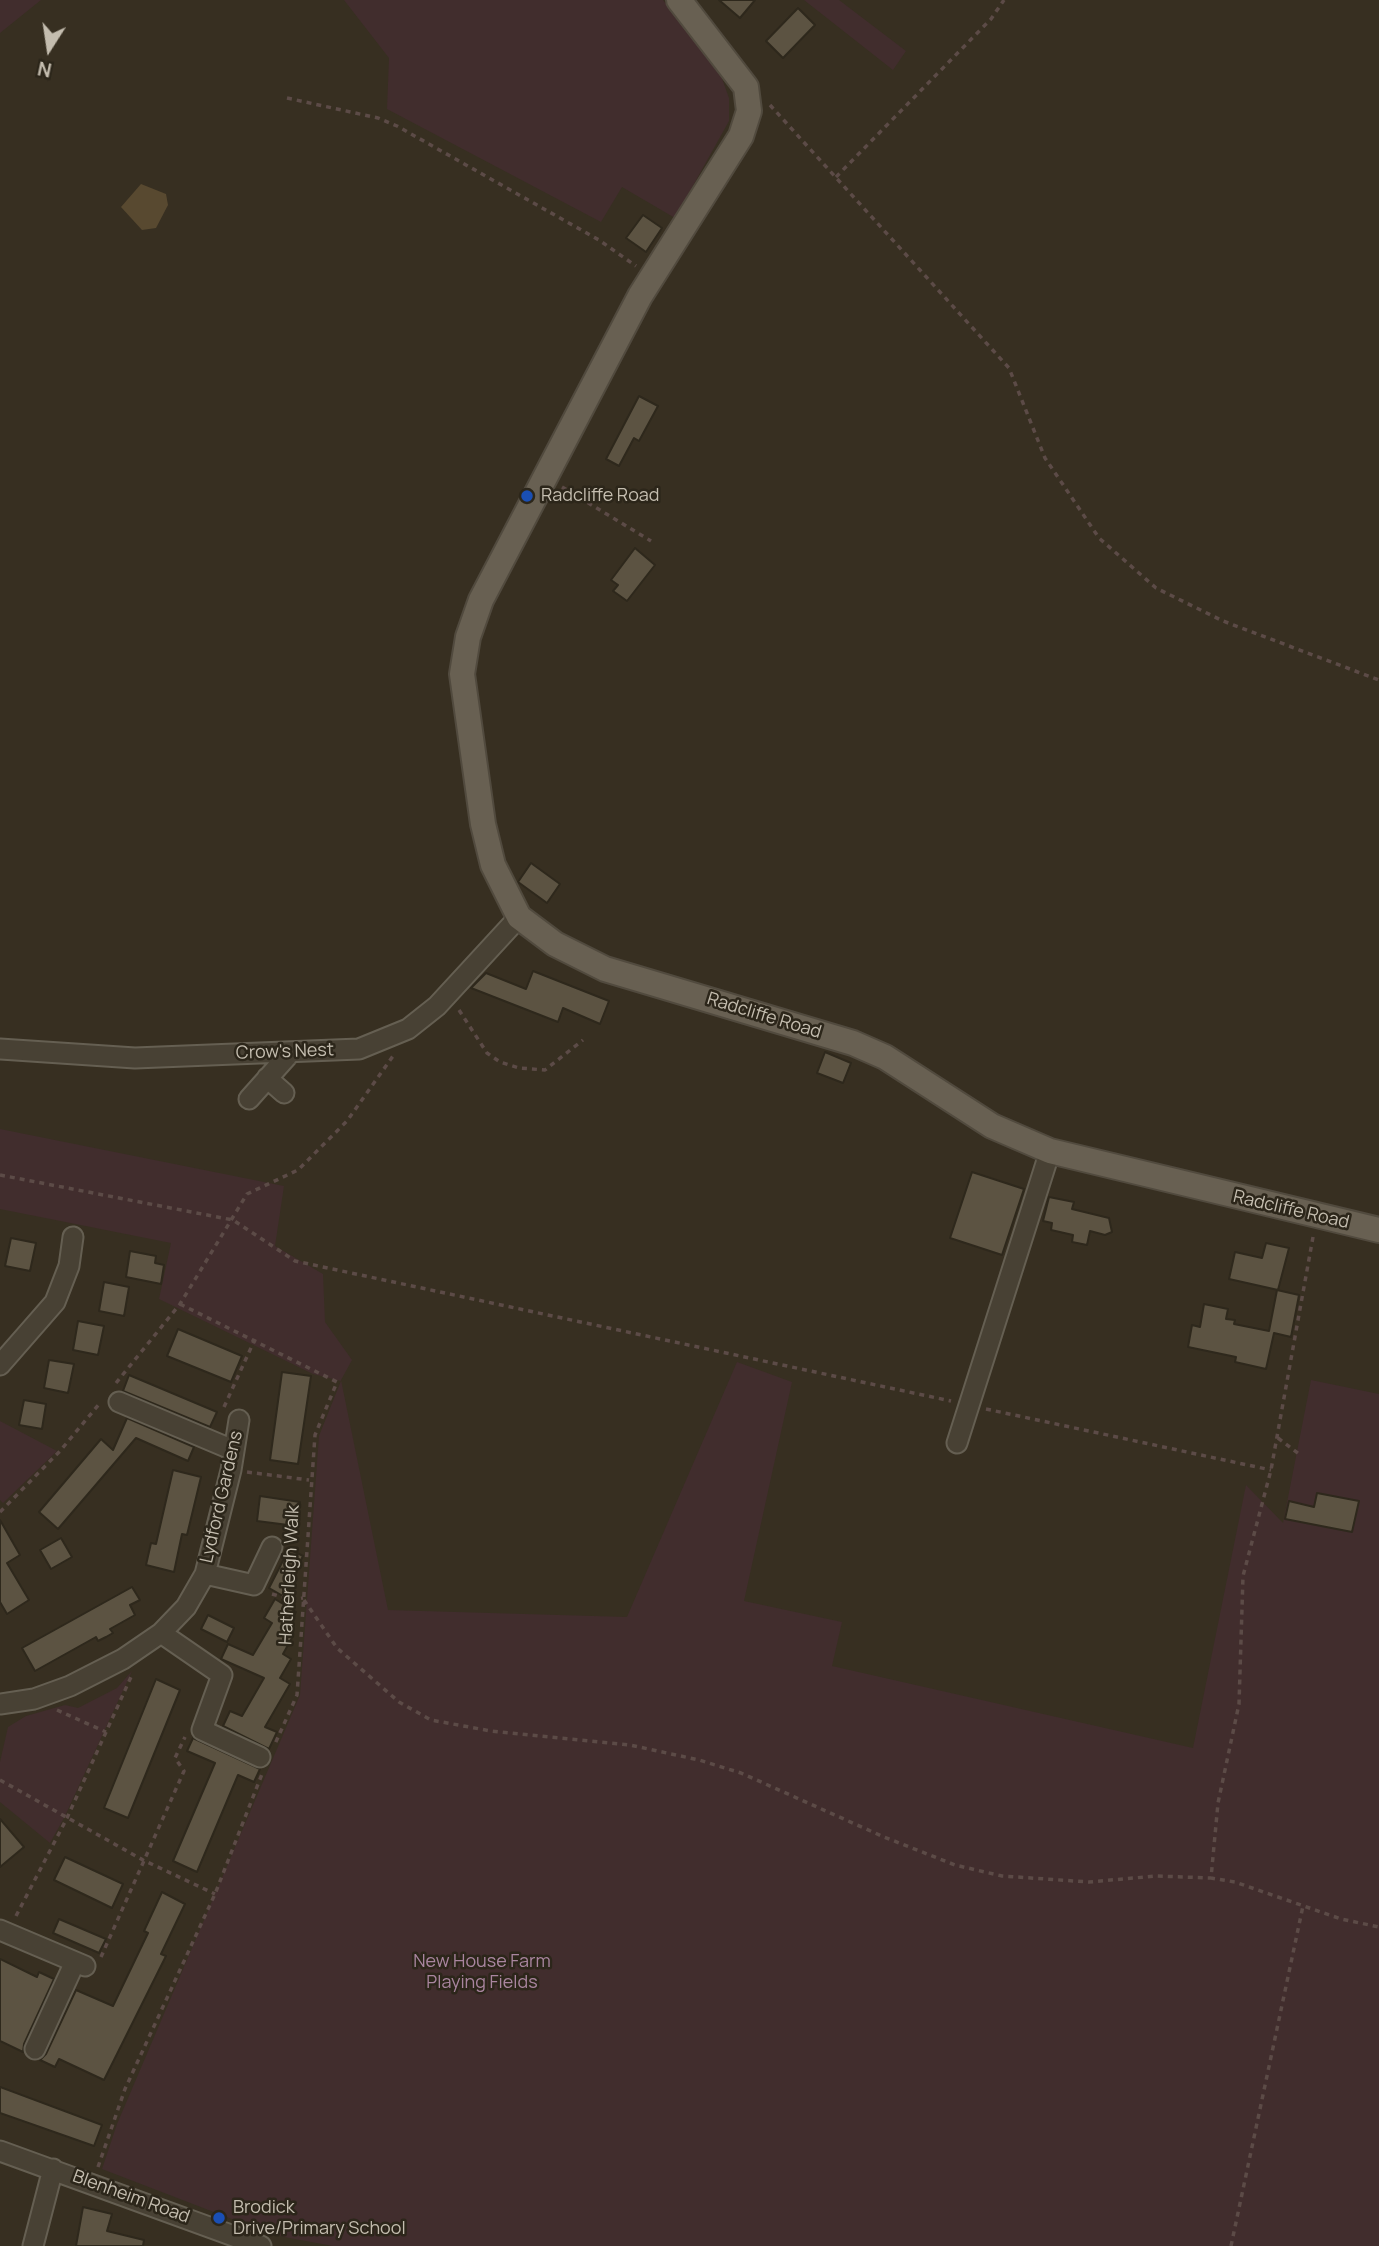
<!DOCTYPE html>
<html>
<head>
<meta charset="utf-8">
<style>
  body { margin:0 }
  #map { position:relative; width:1379px; height:2246px; overflow:hidden; background:#372f21; font-family:Manrope,sans-serif }
  canvas { display:block }
  .north { position:absolute; left:14px; top:14px; width:70px; height:70px; -webkit-text-stroke:5px #2c261a; paint-order:stroke; rotate:192deg; font-size:19px; font-weight:700; line-height:28px; text-align:center; color:#c4bdaf }
  .north::after { content:''; display:block; margin:auto; width:24px; height:32px; background:#c4bdaf; clip-path:polygon(50% 0,100% 100%,50% 72%,0 100%) }
</style>
</head>
<body>
<div id="map">
<canvas width="1379" height="2246"></canvas>
<div class="north">N</div>
</div>
<script>
const context = document.querySelector('canvas').getContext('2d');
context.lineJoin = 'round';
function paint(path, color) {
  context.fillStyle = color;
  context.fill(path, 'evenodd');
}
function toPath(rows) {
  const path = new Path2D();
  for (const r of rows) {
    path.moveTo(r[0], r[1]);
    for (let i = 2; i < r.length; i += 2) path.lineTo(r[i], r[i + 1]);
  }
  return path;
}
function strokePath(path, color, width, dash) {
  context.strokeStyle = color;
  context.lineWidth = width;
  context.lineCap = dash ? 'butt' : 'round';
  context.setLineDash(dash || []);
  context.stroke(path);
}
function drawText(font, color, halo, rows, align = 'center') {
  context.font = font + ' Manrope,sans-serif';
  context.lineWidth = 5;
  context.setLineDash([]);
  context.textBaseline = 'middle';
  context.strokeStyle = halo;
  context.fillStyle = color;
  for (const [text, x, y, turn = 0] of rows) {
    context.save();
    context.translate(x, y);
    context.rotate((+turn || 0) * Math.PI / 180);
    context.textAlign = isNaN(turn) ? turn : align;
    if (halo) context.strokeText(text, 0, 0);
    context.fillText(text, 0, 0);
    context.restore();
  }
}
const green = toPath([
  [0,0,41,0,0,33],
  [344,0,663,0,720,73,729,98,729,121,675,218,622,187,601,222,387,109,389,58],
  [804,0,839,0,906,51,893,70],
  [0,1129,284,1186,275,1246,323,1274,325,1322,352,1360,341,1380,388,1610,627,1617,737,1362,792,1382,744,1601,842,1622,832,1666,1193,1748,1246,1485,1283,1523,1311,1380,1379,1394,1379,2246,333,2246,284,2237,245,2224,102,2169,117,2124,300,1695,319,1436,341,1381,313,1374,159,1299,171,1243,0,1209],
  [0,1421,57,1451,3,1503,0,1500],
  [132,1671,64,1818,50,1843,0,1802,0,1762,8,1727,26,1716,65,1705,78,1708,117,1688]
]);
const water = toPath([
  [141,184,166,194,168,205,156,228,142,230,121,207]
]);
const building = toPath([
  [719,0,755,0,740,18,719,0],
  [798,8,815,25,783,58,766,41,798,8],
  [643,215,662,228,646,252,626,238,643,215],
  [639,396,658,406,639,441,634,438,619,466,606,459,639,396],
  [635,548,655,565,627,601,613,591,618,585,611,580,635,548],
  [531,863,560,884,547,903,518,882,531,863],
  [533,971,609,1001,600,1024,563,1008,558,1022,471,988,486,973,526,989,533,971],
  [825,1052,851,1063,843,1083,817,1073,825,1052],
  [972,1172,1024,1189,1002,1255,950,1238,972,1172],
  [1049,1197,1074,1202,1072,1209,1109,1218,1112,1232,1105,1235,1090,1231,1087,1245,1072,1242,1073,1235,1051,1230,1052,1223,1043,1221,1049,1197],
  [11,1238,36,1243,30,1271,5,1266,11,1238],
  [1266,1243,1289,1248,1278,1290,1229,1279,1235,1252,1262,1258,1266,1243],
  [130,1251,156,1256,155,1263,164,1265,161,1284,126,1277,130,1251],
  [104,1282,129,1287,124,1316,99,1311,104,1282],
  [1277,1290,1299,1295,1291,1337,1274,1333,1266,1369,1235,1362,1236,1357,1188,1347,1192,1325,1200,1327,1204,1304,1228,1309,1226,1319,1235,1320,1234,1324,1269,1331,1277,1290],
  [78,1321,104,1326,98,1355,73,1350,78,1321],
  [178,1329,242,1356,231,1382,167,1356,178,1329],
  [49,1360,74,1364,68,1393,44,1388,49,1360],
  [282,1372,311,1376,298,1464,270,1460,282,1372],
  [129,1375,217,1412,210,1427,123,1391,129,1375],
  [24,1400,46,1404,42,1429,19,1425,24,1400],
  [127,1418,194,1447,188,1461,136,1438,58,1529,39,1512,101,1439,113,1450,127,1418],
  [173,1470,201,1477,187,1535,182,1534,174,1572,146,1565,151,1543,156,1544,173,1470],
  [1317,1493,1359,1501,1352,1532,1285,1519,1289,1501,1314,1507,1317,1493],
  [260,1496,300,1502,296,1526,257,1521,260,1496],
  [0,1520,20,1555,7,1563,29,1600,7,1614,0,1602,0,1520],
  [61,1538,72,1557,51,1569,40,1550,61,1538],
  [289,1549,303,1556,283,1596,269,1588,289,1549],
  [132,1587,140,1600,130,1605,135,1615,110,1629,113,1633,106,1637,98,1641,96,1637,35,1671,22,1648,132,1587],
  [275,1599,296,1612,285,1631,293,1636,283,1654,291,1659,280,1678,290,1684,265,1727,277,1732,269,1749,223,1726,230,1711,242,1716,264,1678,221,1659,228,1644,253,1655,272,1623,264,1618,275,1599],
  [208,1615,234,1628,227,1642,201,1629,208,1615],
  [156,1679,180,1690,128,1818,104,1808,156,1679],
  [193,1738,260,1769,254,1782,238,1775,197,1872,173,1861,215,1763,187,1751,193,1738],
  [0,1819,24,1847,0,1867,0,1819],
  [65,1857,123,1884,112,1908,54,1880,65,1857],
  [162,1892,185,1904,161,1954,166,1956,104,2080,59,2059,55,2067,40,2060,46,2054,76,1990,113,2006,148,1933,144,1931,162,1892],
  [59,1919,106,1939,99,1953,53,1933,59,1919],
  [0,1959,37,1977,39,1972,54,1979,24,2044,23,2052,0,2041,0,1959],
  [0,2087,102,2125,94,2146,0,2113,0,2087],
  [83,2207,112,2214,107,2231,144,2240,143,2246,76,2246,83,2207]
]);
const path = toPath([
  [287,98,378,118,397,126,599,240,636,266],
  [770,105,1009,368,1045,458,1099,538,1156,588,1223,621,1379,680],
  [836,177,991,19,1004,0],
  [562,487,651,541],
  [459,1010,487,1053,500,1062,519,1068,545,1070,583,1040],
  [0,1175,233,1220,295,1261,951,1401],
  [1313,1237,1271,1470,1243,1576,1239,1704,1218,1803,1211,1878,1235,1882,1341,1919,1379,1927],
  [180,1304,337,1382,315,1435,297,1695,275,1744],
  [116,1383,180,1304,247,1194,298,1170,347,1121,393,1056],
  [224,1407,255,1339],
  [986,1409,1271,1470],
  [1278,1438,1299,1454],
  [247,1472,309,1480],
  [0,1512,60,1451,100,1403],
  [272,1594,292,1600,303,1598],
  [304,1600,337,1648,399,1702,431,1720,491,1731,630,1745,699,1760,741,1773,884,1837,955,1865,1002,1876,1089,1882,1156,1876,1211,1878],
  [57,1710,106,1732],
  [0,1780,143,1860,215,1894],
  [16,1916,67,1818,131,1677],
  [101,1957,184,1771,175,1758,185,1737],
  [98,2167,125,2089,215,1894,262,1774],
  [1231,2246,1303,1906]
]);
const minor = toPath([
  [0,1049,135,1058,359,1049,408,1029,437,1006,519,917],
  [267,1078,284,1093],
  [249,1099,291,1052],
  [0,1365,55,1302,69,1266,73,1237],
  [119,1402,233,1450],
  [957,1443,1050,1151],
  [205,1574,254,1585,272,1547],
  [161,1633,222,1675,202,1730,260,1757],
  [0,1704,34,1699,70,1686,123,1659,161,1633,186,1607,205,1574,231,1470,239,1420],
  [0,1930,85,1966],
  [35,2049,75,1962],
  [0,2151,261,2246],
  [33,2246,53,2169]
]);
const major = toPath([
  [679,0,746,87,749,111,741,136,640,296,481,600,468,637,462,674,483,824,493,865,519,917,555,944,605,969,853,1043,885,1057,992,1126,1050,1151,1379,1230]
]);
const markers = [
  [527,496,7,"#1a4fb4"],
  [219,2218,7,"#1a4fb4"]
];
const poiNames = [
  ["Radcliffe Road",541,496],
  ["Brodick",233,2208],
  ["Drive/Primary School",233,2229]
];
const streetNames = [
  ["Radcliffe Road",764,1016,17],
  ["Crow's Nest",285,1052,-2],
  ["Radcliffe Road",1291,1210,13],
  ["Lydford Gardens",222,1497,-77],
  ["Hatherleigh Walk",290,1575,-87],
  ["Blenheim Road",131,2197,20]
];
const parkNames = [
  ["New House Farm",482,1962],
  ["Playing Fields",482,1983]
];
paint(green, '#412d2d');
paint(water, '#584930');
paint(building, '#5c5342');
strokePath(building, '#2e281c', 2);
strokePath(minor, '#655f52', 23);
strokePath(major, '#514a3e', 28);
strokePath(path, '#5c4b47', 3.5, [5, 5]);
strokePath(minor, '#484134', 19);
strokePath(major, '#686052', 24);
for (const [x, y, r, color] of markers) {
  const dot = new Path2D();
  dot.arc(x, y, r, 0, 2 * Math.PI);
  context.fillStyle = color;
  context.fill(dot);
  strokePath(dot, '#2c261a', 2.5);
}
drawText('18px', '#c4bdaf', '#2c261a', poiNames, 'left');
drawText('18px', '#c4bdaf', '#2c261a', streetNames);
drawText('18px', '#a9859f', '#2c261a', parkNames);
</script>
</body>
</html>
